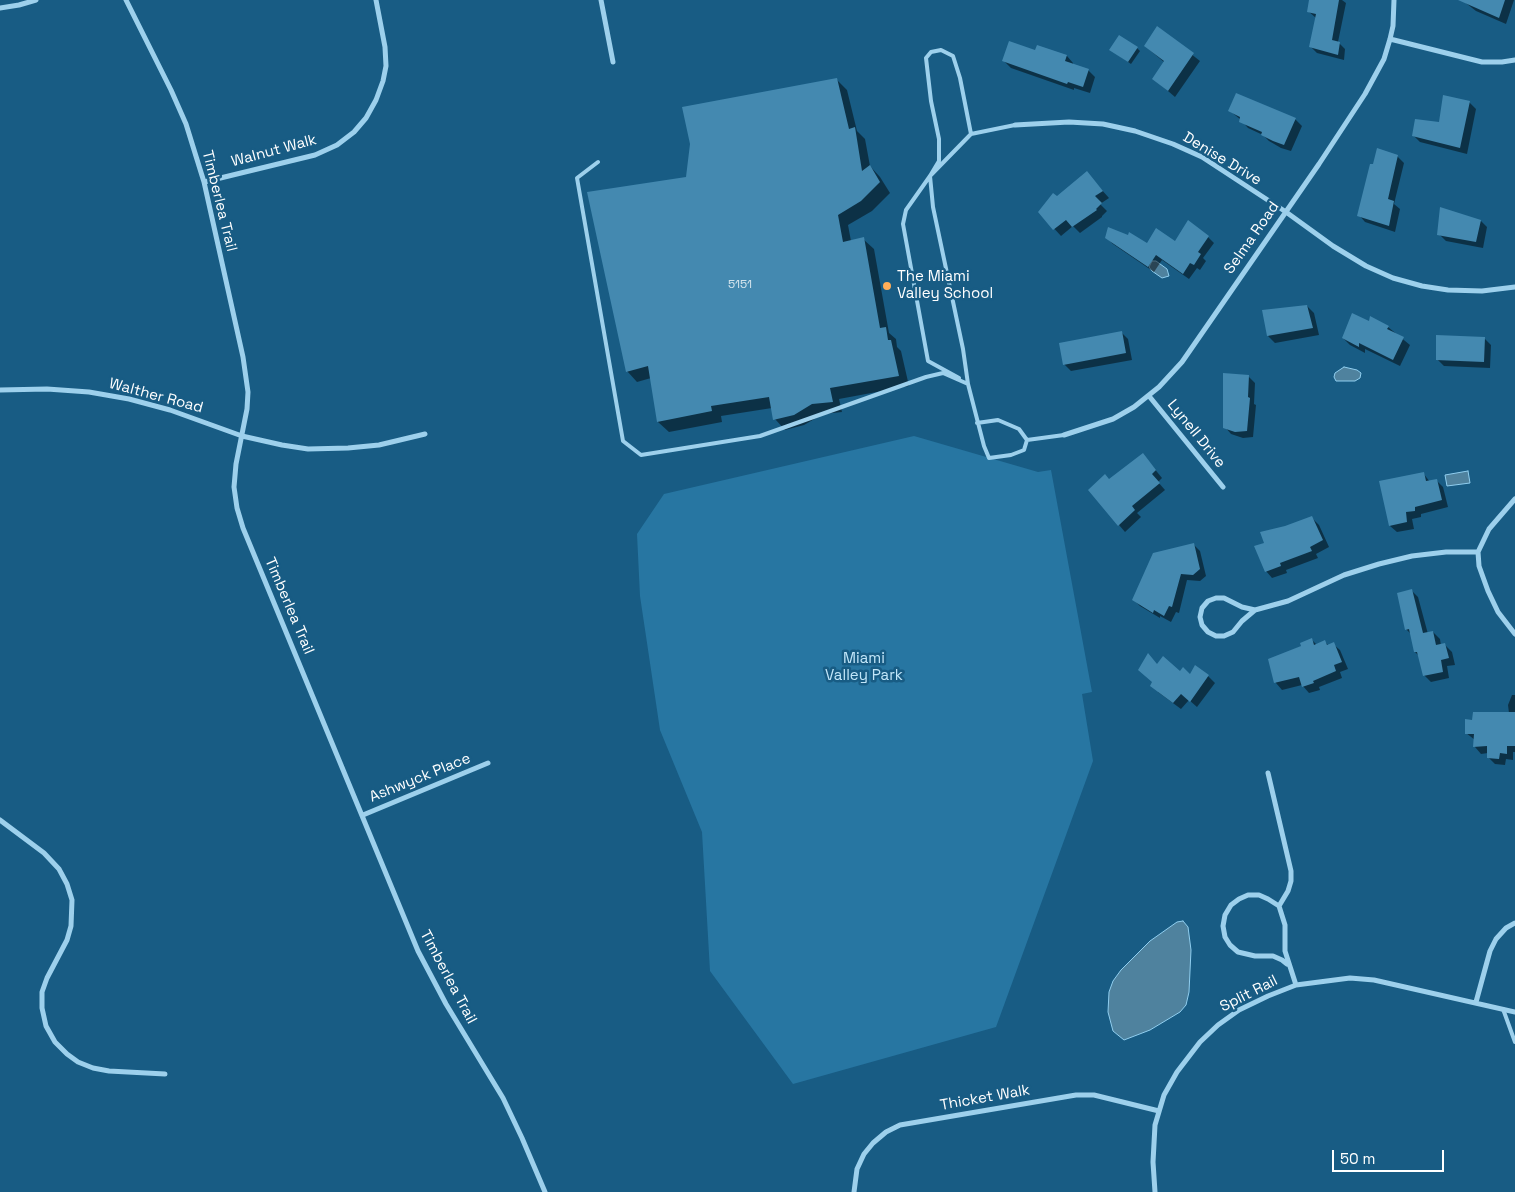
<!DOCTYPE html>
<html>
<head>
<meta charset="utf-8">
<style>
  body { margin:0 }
  #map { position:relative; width:1515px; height:1192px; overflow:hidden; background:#185c84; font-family:"Space Grotesk",sans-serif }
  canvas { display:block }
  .scale { position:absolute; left:1332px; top:1150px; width:112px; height:22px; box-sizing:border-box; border:2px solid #fff; border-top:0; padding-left:6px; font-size:15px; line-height:18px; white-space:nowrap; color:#fff; -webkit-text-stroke:4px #185c84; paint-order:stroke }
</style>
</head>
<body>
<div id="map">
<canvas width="1515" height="1192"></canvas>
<div class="scale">50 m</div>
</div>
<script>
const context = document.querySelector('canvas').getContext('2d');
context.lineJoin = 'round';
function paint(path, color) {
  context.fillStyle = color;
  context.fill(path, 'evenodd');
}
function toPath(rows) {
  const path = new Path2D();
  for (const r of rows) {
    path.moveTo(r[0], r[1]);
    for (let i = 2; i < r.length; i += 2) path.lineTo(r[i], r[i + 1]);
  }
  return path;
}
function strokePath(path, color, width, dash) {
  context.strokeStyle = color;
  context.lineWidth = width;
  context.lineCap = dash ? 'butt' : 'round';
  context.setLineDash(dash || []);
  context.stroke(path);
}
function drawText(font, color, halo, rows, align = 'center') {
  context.font = font + ' "Space Grotesk",sans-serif';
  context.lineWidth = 5;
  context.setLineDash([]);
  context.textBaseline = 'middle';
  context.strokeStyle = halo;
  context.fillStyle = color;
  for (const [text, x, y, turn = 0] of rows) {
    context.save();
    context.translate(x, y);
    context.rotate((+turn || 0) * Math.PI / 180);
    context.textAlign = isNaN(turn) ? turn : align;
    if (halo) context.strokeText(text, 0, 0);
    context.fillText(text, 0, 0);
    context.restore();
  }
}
const green = toPath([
  [914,436,1038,472,1051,470,1092,692,1082,694,1093,761,996,1027,793,1084,710,971,702,832,660,730,640,596,637,534,664,494]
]);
const water = toPath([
  [1152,261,1156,261,1167,269,1169,276,1162,278,1152,271,1149,267,1152,261],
  [1344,367,1357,370,1361,373,1360,378,1355,381,1336,381,1334,377,1335,373,1344,367],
  [1468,471,1470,483,1447,486,1445,475,1468,471],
  [1183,921,1188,927,1191,950,1189,992,1186,1005,1180,1012,1150,1030,1124,1040,1113,1031,1108,1012,1109,992,1113,981,1121,970,1150,941,1177,922,1183,921]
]);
const shadow = toPath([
  [1310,0,1342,0,1346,3,1338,42,1345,49,1344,60,1317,53,1311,47,1316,18,1308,11],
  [1462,0,1514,0,1506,24,1476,11],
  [1158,28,1200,61,1175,97,1154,79,1164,62,1145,46],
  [1137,48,1140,51,1131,64,1111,50],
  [1036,52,1067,56,1073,63,1073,65,1088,70,1095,77,1090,93,1074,88,1074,90,1011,68,1004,61],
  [837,80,847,90,857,131,865,139,870,166,880,177,890,193,872,211,848,225,851,241,863,239,874,249,889,333,896,339,897,347,901,351,909,386,839,399,842,412,823,414,804,425,785,430,775,419,772,408,721,416,722,422,669,432,658,422,651,378,637,382,627,371,687,179],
  [1236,94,1295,119,1302,126,1291,151,1281,148,1269,141,1263,135,1248,128,1241,120,1229,110],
  [1469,102,1476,109,1467,154,1420,142,1413,135,1440,124],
  [1397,156,1404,163,1394,204,1400,209,1395,232,1365,222,1359,215],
  [1093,180,1109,198,1100,204,1107,211,1102,216,1102,217,1080,233,1073,226,1061,236,1039,212,1057,197],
  [1481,221,1487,227,1483,248,1446,241,1439,234],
  [1208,237,1214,243,1203,258,1206,261,1200,270,1197,268,1189,279,1162,260,1154,272,1113,244,1107,238,1147,245],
  [1307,306,1314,313,1319,335,1275,343,1268,336],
  [1370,323,1388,327,1410,345,1400,366,1365,349,1365,353,1350,345,1343,338],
  [1121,332,1128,339,1132,360,1071,371,1064,364],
  [1484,338,1491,345,1490,368,1444,366,1437,359],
  [1248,376,1255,383,1254,404,1256,405,1253,437,1243,438,1231,434,1225,427],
  [1149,462,1162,478,1158,482,1165,490,1137,513,1141,517,1125,532,1119,525,1110,481],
  [1423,473,1430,482,1437,481,1443,487,1448,507,1421,514,1421,517,1412,519,1414,529,1397,532,1390,526],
  [1312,518,1319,525,1329,547,1316,554,1318,558,1286,570,1287,573,1272,578,1266,571,1265,544],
  [1193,544,1200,551,1206,576,1200,581,1187,580,1179,613,1176,612,1171,622,1160,616,1160,618,1140,606,1133,599],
  [1412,591,1418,597,1428,634,1433,632,1440,639,1441,646,1445,645,1452,652,1455,665,1447,666,1449,678,1431,682,1424,675,1419,656,1415,652,1411,634,1406,629],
  [1312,640,1317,645,1325,642,1329,646,1333,644,1340,650,1348,669,1340,672,1342,678,1319,687,1320,690,1309,693,1302,685,1282,690,1276,683,1269,660,1302,646],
  [1158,665,1190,676,1208,676,1215,683,1197,707,1189,700,1181,709,1158,692],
  [1512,695,1515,695,1515,752,1513,752,1513,760,1506,759,1505,765,1495,764,1488,757,1488,753,1481,754,1475,747,1475,740,1466,733,1473,722,1509,713,1508,705]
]);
const building = toPath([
  [1309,0,1339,0,1332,40,1340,42,1338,55,1309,47,1316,14,1307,12],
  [1458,0,1505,0,1499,18],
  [1157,26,1194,53,1168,91,1152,79,1164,61,1144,46],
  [1119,35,1138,47,1128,62,1109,50],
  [1009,41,1035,50,1037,45,1067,55,1065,61,1089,69,1083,87,1068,82,1067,84,1002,61],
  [837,78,849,129,855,127,862,171,870,165,880,182,861,201,838,215,843,242,864,237,880,328,886,327,888,340,891,340,899,376,830,388,833,402,812,404,794,415,773,420,769,397,711,406,712,411,657,422,648,366,626,372,587,192,686,177,690,144,682,107],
  [1236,93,1296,118,1284,145,1273,141,1261,135,1262,132,1239,122,1240,117,1228,111],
  [1443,95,1470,101,1460,148,1412,136,1415,119,1439,122],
  [1377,148,1398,155,1388,199,1394,201,1389,226,1357,216,1370,164,1373,164],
  [1087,171,1103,191,1095,196,1102,203,1096,209,1097,210,1072,227,1066,220,1053,230,1038,212,1053,193,1057,196],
  [1440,207,1481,220,1476,242,1437,235],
  [1188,220,1209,236,1198,252,1201,254,1194,265,1190,263,1183,274,1156,255,1148,267,1105,238,1108,227,1128,235,1129,232,1147,243,1156,228,1175,241],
  [1307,305,1313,328,1267,336,1262,310],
  [1352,313,1369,321,1370,316,1389,326,1387,329,1404,337,1393,360,1359,343,1359,347,1342,338],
  [1122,331,1126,353,1063,365,1059,343],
  [1436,335,1485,337,1484,362,1436,360],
  [1223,373,1249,375,1248,397,1250,398,1247,431,1235,432,1223,428],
  [1143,453,1156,470,1152,474,1160,483,1132,506,1135,510,1118,526,1088,490,1105,474,1109,479],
  [1424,472,1426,481,1437,479,1442,500,1415,507,1415,511,1406,512,1407,522,1389,526,1379,481],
  [1312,516,1323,540,1310,547,1312,551,1280,563,1281,566,1265,572,1254,546,1264,543,1260,532,1285,526],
  [1194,543,1200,569,1193,575,1181,574,1172,607,1169,606,1164,616,1154,610,1153,613,1132,600,1153,553],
  [1412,589,1423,633,1433,631,1436,645,1445,643,1449,658,1441,660,1443,672,1423,676,1417,652,1414,652,1409,629,1405,630,1397,593],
  [1312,638,1314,645,1325,640,1327,645,1334,642,1342,662,1334,665,1336,671,1313,681,1314,683,1302,687,1299,677,1274,683,1268,659,1301,646,1300,643],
  [1148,653,1157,664,1163,656,1180,671,1183,667,1190,674,1195,665,1209,675,1190,702,1181,694,1173,703,1150,686,1152,682,1138,670],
  [1473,712,1515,712,1515,746,1507,746,1507,754,1500,753,1499,759,1487,758,1487,746,1473,747,1474,734,1465,734,1465,719,1472,720]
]);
const service = toPath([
  [1015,125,971,134,930,176,933,207,963,349,968,384,984,446,989,458,1011,455,1024,450,1027,440],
  [598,162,577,178,623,441,641,455,760,436,926,377,943,373,968,384],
  [959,378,928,361,903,224,906,210,930,176,939,161,939,139,931,101,926,58,931,52,941,50,953,56,960,78,971,134],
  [977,423,998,420,1019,429,1027,440],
  [1027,440,1064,435],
  [1503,1009,1515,1042]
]);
const minor = toPath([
  [126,0,171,90,186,124,204,182,243,357,248,392,247,409,236,464,234,487,237,508,243,528,418,951,446,1004,503,1098,522,1138,545,1192],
  [601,0,613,62],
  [0,8,19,5,36,0],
  [1390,39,1482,62,1502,62,1515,60],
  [1015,125,1069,122,1103,124,1135,131,1173,144,1202,157,1286,212,1333,246,1366,266,1393,278,1422,286,1448,290,1482,291,1515,287],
  [204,182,315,155,337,145,354,132,366,118,376,100,383,81,386,66,385,47,376,0],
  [0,390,47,389,89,392,129,399,170,410,242,436,282,445,308,449,348,448,379,445,425,434],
  [1149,396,1223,487],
  [1064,435,1113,419,1134,407,1159,387,1182,362,1319,164,1365,94,1384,59,1390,39,1393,26,1394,0],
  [1515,499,1489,529,1478,552,1479,566,1488,591,1498,612,1515,634],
  [1216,598,1224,598,1242,607,1255,610,1242,621,1233,632,1224,636,1216,636,1208,632,1202,625,1200,617,1202,608,1208,601,1216,598],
  [1255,610,1288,601,1344,575,1379,564,1412,556,1446,552,1478,552],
  [1268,773,1291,871,1291,881,1288,891,1279,906,1285,925,1285,951,1296,985],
  [363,815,488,763],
  [0,820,44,853,59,869,67,884,72,900,71,926,67,940,47,978,42,992,42,1008,46,1026,55,1042,67,1054,78,1062,93,1068,109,1071,165,1074],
  [1279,906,1268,899,1259,895,1248,895,1239,899,1231,905,1225,915,1223,926,1225,937,1230,945,1238,952,1255,956,1273,956,1282,960,1287,964],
  [1476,1002,1490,951,1496,939,1506,928,1515,923],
  [854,1192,857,1169,864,1154,873,1143,886,1132,900,1125,1076,1095,1094,1095,1159,1111],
  [1155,1192,1153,1162,1155,1125,1164,1095,1177,1072,1200,1042,1218,1025,1239,1010,1268,996,1296,985,1350,978,1374,980,1515,1012]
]);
const markers = [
  [887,286,5,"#ffae58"]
];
const numberNames = [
  ["5151",740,285]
];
const streetNames = [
  ["Walnut Walk",274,151,-15],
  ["Denise Drive",1222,159,31],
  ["Timberlea Trail",219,201,76],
  ["Selma Road",1252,238,-55],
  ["Walther Road",156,396,15],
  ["Lynell Drive",1196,434,51],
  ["Timberlea Trail",289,606,67],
  ["Ashwyck Place",420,778,-22],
  ["Timberlea Trail",448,977,62],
  ["Split Rail",1249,994,-27],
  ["Thicket Walk",985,1098,-10]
];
const poiNames = [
  ["The Miami",897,277],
  ["Valley School",897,294]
];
const parkNames = [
  ["Miami",864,659],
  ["Valley Park",864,676]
];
paint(green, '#2776a2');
paint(water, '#4f829e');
strokePath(water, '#90ceef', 1);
paint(shadow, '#0007');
paint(building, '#4489b0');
strokePath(service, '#9dd0ec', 4);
strokePath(minor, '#9dd0ec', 5);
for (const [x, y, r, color] of markers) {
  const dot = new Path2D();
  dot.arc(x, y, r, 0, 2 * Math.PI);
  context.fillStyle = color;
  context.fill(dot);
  strokePath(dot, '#185c84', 2);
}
drawText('12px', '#d0e2eb', null, numberNames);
drawText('15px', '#fff', '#185c84', streetNames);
drawText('15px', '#fff', '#185c84', poiNames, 'left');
drawText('15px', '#c2e6f9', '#185c84', parkNames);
</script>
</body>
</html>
